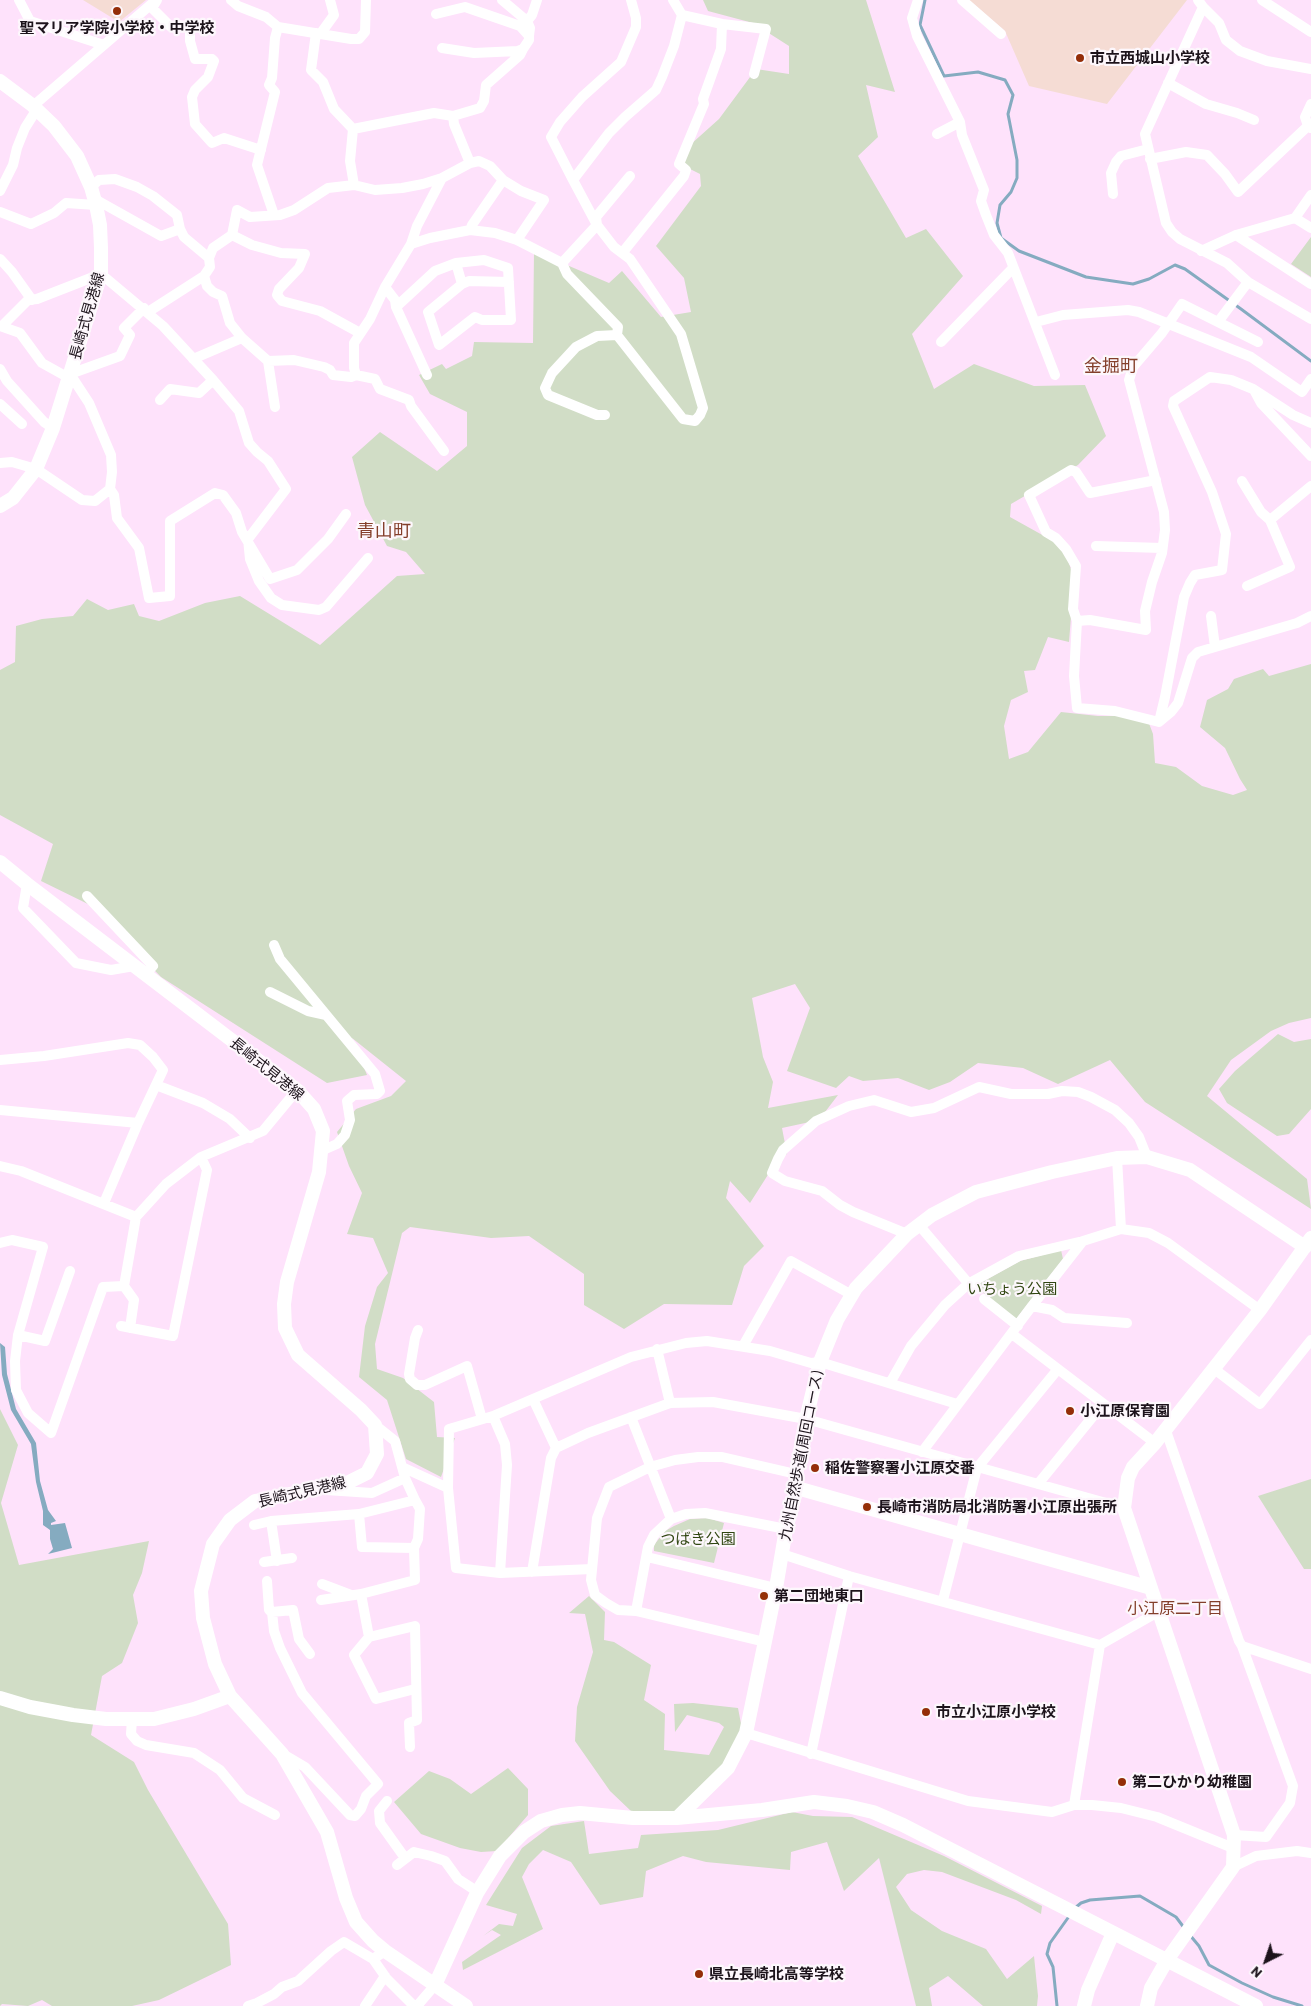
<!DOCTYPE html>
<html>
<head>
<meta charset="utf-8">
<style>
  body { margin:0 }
  #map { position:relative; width:1311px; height:2006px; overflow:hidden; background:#fee2fb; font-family:Barlow,sans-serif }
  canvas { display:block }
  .north { position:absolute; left:1241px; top:1936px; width:50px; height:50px; -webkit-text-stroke:4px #fdf7fc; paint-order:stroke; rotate:221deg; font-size:14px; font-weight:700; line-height:20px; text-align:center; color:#1c131b }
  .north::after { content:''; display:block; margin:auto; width:18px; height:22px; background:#1c131b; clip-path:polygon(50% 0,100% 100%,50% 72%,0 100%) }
</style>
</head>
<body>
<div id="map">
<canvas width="1311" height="2006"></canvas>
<div class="north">N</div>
</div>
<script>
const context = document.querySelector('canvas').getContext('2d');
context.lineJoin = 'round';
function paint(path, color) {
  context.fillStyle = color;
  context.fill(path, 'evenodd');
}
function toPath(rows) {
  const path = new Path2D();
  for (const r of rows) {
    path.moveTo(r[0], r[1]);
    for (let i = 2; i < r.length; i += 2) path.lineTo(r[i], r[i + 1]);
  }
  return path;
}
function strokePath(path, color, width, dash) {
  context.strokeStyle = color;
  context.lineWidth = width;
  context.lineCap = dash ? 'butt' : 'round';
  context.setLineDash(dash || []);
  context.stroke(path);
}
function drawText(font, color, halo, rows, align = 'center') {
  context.font = font + ' Barlow,"Noto Sans JP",sans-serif';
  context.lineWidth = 4.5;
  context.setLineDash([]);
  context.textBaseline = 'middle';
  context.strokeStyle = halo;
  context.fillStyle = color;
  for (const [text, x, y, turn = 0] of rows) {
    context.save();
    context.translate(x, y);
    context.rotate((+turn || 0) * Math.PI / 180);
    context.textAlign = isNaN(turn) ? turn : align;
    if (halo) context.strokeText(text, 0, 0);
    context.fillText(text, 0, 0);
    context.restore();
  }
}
const education = toPath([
  [83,0,146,0,119,22],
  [969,0,1187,0,1107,104,1029,86,1005,31]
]);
const green = toPath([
  [703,0,866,0,895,92,866,85,878,137,858,156,906,238,926,229,963,276,912,334,934,389,974,364,1034,386,1085,385,1106,436,1078,465,1011,504,1010,517,1064,547,1074,579,1069,642,1048,637,1035,670,1024,671,1028,692,1011,700,1004,726,1009,759,1028,752,1061,712,1098,716,1133,716,1147,718,1153,734,1155,763,1176,767,1202,786,1233,795,1247,790,1240,779,1225,748,1200,727,1207,700,1228,689,1234,679,1263,669,1269,676,1311,664,1311,1018,1289,1023,1271,1031,1231,1060,1207,1096,1307,1179,1311,1209,1145,1102,1110,1060,1058,1084,1023,1068,978,1063,950,1082,929,1090,898,1078,863,1081,849,1076,836,1088,787,1071,810,1008,795,984,752,998,763,1057,773,1082,768,1108,838,1095,819,1120,782,1128,787,1154,778,1159,750,1203,730,1181,726,1198,764,1246,744,1266,732,1305,664,1304,624,1329,584,1305,584,1274,529,1236,491,1238,410,1227,402,1233,375,1344,377,1369,403,1378,434,1402,437,1437,455,1438,441,1477,406,1459,387,1400,359,1377,365,1326,377,1287,388,1273,373,1238,347,1234,362,1193,349,1166,337,1132,356,1109,391,1096,406,1081,352,1038,367,1075,327,1083,161,977,92,906,41,881,53,844,0,815,0,670,15,662,16,626,42,619,73,616,87,599,108,610,134,604,139,616,159,621,205,603,240,596,320,645,397,576,425,574,406,552,387,546,365,505,352,457,380,432,437,471,467,446,467,412,430,394,419,375,442,364,446,369,472,356,474,342,533,343,534,251,609,283,622,271,661,317,691,312,684,278,656,246,701,186,700,174,682,165,690,145,719,119,756,69,789,74,789,46,753,23,708,11],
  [1311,237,1311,277,1291,264],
  [1278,1034,1294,1042,1311,1039,1311,1109,1289,1134,1277,1136,1227,1103,1219,1089,1235,1071],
  [1061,1250,1063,1259,1016,1319,975,1286,1020,1261],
  [0,1409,18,1445,1,1503,19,1565,149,1541,142,1573,133,1595,138,1623,122,1663,102,1676,91,1735,134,1762,148,1790,228,1924,231,1965,159,2000,132,2006,52,2006,42,2000,28,2006,2,2004,0,2006],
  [1311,1479,1311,1569,1304,1569,1258,1496],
  [708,1518,724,1523,714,1563,654,1551,654,1545,665,1531,674,1526,690,1519],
  [589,1596,605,1612,604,1640,614,1642,651,1665,644,1700,665,1714,664,1750,709,1755,724,1727,719,1723,687,1715,675,1732,674,1704,693,1703,738,1708,742,1729,728,1764,684,1812,632,1812,610,1791,575,1741,577,1707,593,1652,585,1614,569,1613],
  [508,1768,528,1789,528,1815,497,1851,481,1852,460,1848,421,1834,394,1802,429,1771,450,1779,471,1794],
  [792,1812,813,1816,852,1817,944,1856,1042,1906,1041,1914,1016,1900,942,1872,924,1870,907,1874,896,1887,911,1910,942,1931,986,1949,1007,1979,1034,1956,1038,1996,1037,2006,983,2006,948,1976,929,1988,932,2006,916,2006,879,1858,844,1891,827,1842,791,1852,790,1870,706,1862,683,1856,646,1871,643,1897,600,1905,571,1862,543,1850,529,1864,522,1877,543,1929,463,1970,462,1962,501,1935,492,1930,483,1936,499,1924,513,1926,517,1914,486,1905,522,1848,551,1826,584,1821,589,1854,638,1848,641,1835,718,1830]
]);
const water = toPath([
  [0,1343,5,1347,7,1374,16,1409,36,1443,40,1481,48,1510,56,1521,51,1523,51,1525,65,1523,72,1548,48,1554,53,1549,50,1539,50,1530,43,1525,43,1511,36,1482,31,1444,11,1410,2,1375]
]);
const stream = toPath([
  [925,0,920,25,944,76,978,72,1005,80,1013,95,1008,114,1017,160,1017,178,1011,192,1000,205,997,223,1001,238,1019,251,1086,277,1133,284,1149,279,1175,265,1185,269,1241,309,1311,361],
  [1075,1908,1081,1903,1090,1900,1140,1896,1176,1917,1185,1929],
  [1189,1934,1199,1946,1209,1965,1242,1983,1273,1997,1302,2006],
  [1057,2006,1053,1967,1047,1954,1050,1943,1070,1915]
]);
const street = toPath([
  [19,0,30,21,104,45],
  [157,0,152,8,171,27,179,25,190,28,190,41,195,59,212,59,214,61,208,77,195,90,192,97,195,124,212,143,224,138,261,150],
  [231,0,238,6,266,17,278,27,351,39,359,39,365,32,366,0],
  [502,0,527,21,530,28,529,36],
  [918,0,912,18,917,36,960,122,962,135,984,190,981,201,986,215,994,235,1008,253,1055,375],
  [962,0,1001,34],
  [1198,0,1203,7,1219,23,1226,40,1240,51,1267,61,1311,69],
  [1262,0,1311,32],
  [1203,7,1145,134,1166,223,1172,232,1180,239,1227,263,1248,282,1311,319],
  [436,14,465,7,520,26,529,36,529,40,523,49,518,51,474,53,442,48],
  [527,21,532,15,537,0],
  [722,24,766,29,754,74],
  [316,33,311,70,323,82,334,109,353,129,434,113,453,116,480,108,484,101,486,85,520,55,523,49],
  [321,33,334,15,330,0],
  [1168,83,1206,104,1237,113,1254,120],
  [1311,104,1305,117,1308,126,1311,128],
  [33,106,155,1],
  [453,116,454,124,470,163],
  [353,129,350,161,354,185],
  [937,134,960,122],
  [1150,159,1186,152,1207,155,1225,174,1238,192,1308,126],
  [573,180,551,137,560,122,582,97,621,62,636,27,636,18,631,0],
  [91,187,99,180,115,179,137,187,153,196,177,215,180,229,184,237,209,258],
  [0,191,13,165,17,148,25,128,37,109],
  [1113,194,1111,173,1116,162,1121,156,1148,149],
  [93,198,161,236,180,229],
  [0,212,31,224,54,213,66,203,96,205],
  [274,215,257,165,275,92,269,85,272,78,275,38,278,27],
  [1295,218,1311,228],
  [470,230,472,225,503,180],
  [232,235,252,245,281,253,305,254,299,268,279,289,277,295,282,301,320,311,360,333],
  [1236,235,1311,284],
  [411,244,430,238,470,230,495,233,517,240,562,263,597,225,573,180,609,133,625,117,656,90,662,77,674,46,682,15,673,0],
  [1201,251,1236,235,1295,218,1311,195],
  [623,252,684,176,686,170,679,164,701,111,704,104,703,99,721,49,722,24,682,15],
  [0,259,12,272,32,300],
  [456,263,462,284,469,281,509,282],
  [562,263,567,274,618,327,617,335,683,419,695,421,700,415,703,408,681,334,630,259,614,247,597,225,596,217,630,176],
  [204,276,207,286,213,292,222,296,230,323,242,338,268,361,294,360,324,367,330,370,333,375,351,377,356,375],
  [385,287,395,300,396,307,427,375],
  [396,307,435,271,456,263,484,260,508,268,511,320,482,320,475,317,439,345,428,312,462,284],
  [148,312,204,276,210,267,209,258,213,248,232,235,237,210,250,217,280,215,294,210,328,188,354,185,375,190,402,188,423,184,442,178],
  [1036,322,1063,315,1128,310,1139,312,1251,357,1302,392,1311,379],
  [1218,322,1258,342],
  [0,326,20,333,42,363,69,378],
  [2,326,28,300,37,299,101,274,163,326,213,380,239,411,249,443,257,452,268,461,286,489,248,539,250,559,259,581,271,598,282,605,319,610,326,607,368,558],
  [941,342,1013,268],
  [193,359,242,338],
  [268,361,275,407],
  [0,369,7,381,44,422,53,428],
  [1254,390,1261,403,1311,456],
  [160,400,170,389,199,393,213,380],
  [0,404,22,424],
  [605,415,597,415,548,395,545,388,552,373,576,347,597,336,617,335],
  [444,451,411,406,409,400,380,389,375,379,356,375,354,368,354,343,370,319,385,287,411,244,417,226,442,178,470,163,479,161,490,166,503,180,521,191,544,200,517,240],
  [0,463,12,462,36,469,82,500,95,501,110,489,112,472,111,455,89,403,70,374,120,356,130,335,124,328,144,308],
  [1242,481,1261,512,1270,520,1290,567,1247,586],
  [110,489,114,495,117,518,139,548,149,598,170,596,170,521,215,493,223,495,236,513,242,532,270,579,297,570,328,539,346,514],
  [1270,520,1311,486],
  [1096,546,1162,548],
  [1211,616,1215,647],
  [1077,621,1073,609,1076,566,1066,549,1056,538,1046,532,1029,495,1071,470,1076,472,1090,493,1156,480],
  [1159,722,1115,711,1077,708,1074,676,1077,621,1090,620,1146,630,1145,611,1152,582,1162,553,1165,530,1164,512,1129,380,1133,367,1162,333,1182,304,1218,322,1248,282],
  [1159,722,1165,697,1184,597,1190,583,1195,575,1222,570,1226,534,1212,492,1173,406,1174,401,1210,377,1231,380,1253,389,1293,415,1311,423],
  [1159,722,1171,712,1178,703,1192,658,1198,652,1297,623,1311,616],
  [27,884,23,908,76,963,111,970,134,966],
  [87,896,153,966,145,975],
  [274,945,280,959,375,1074,380,1091,377,1094,354,1095,347,1101,350,1120,345,1135,337,1144,321,1151],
  [270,992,308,1011,326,1015],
  [0,1060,44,1056,128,1043,140,1045,153,1057,163,1070,138,1123,104,1203],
  [156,1085,203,1103,230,1119,250,1138],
  [0,1110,138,1123],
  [1117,1158,1121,1229],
  [0,1166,21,1171,136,1217,166,1184,201,1157,263,1131,297,1090],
  [919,1225,974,1290],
  [907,1234,853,1212,840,1205,822,1191,785,1181,772,1173,778,1159,783,1150,816,1121,849,1106,874,1100,911,1112,934,1108,979,1087,1011,1094,1048,1094,1062,1091,1078,1092,1091,1097,1115,1110,1129,1123,1139,1137,1147,1157],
  [0,1243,12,1240,43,1247,18,1335,15,1361,16,1390,28,1413,51,1433,103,1287,124,1286,136,1217],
  [124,1286,134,1300,130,1328],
  [984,1299,1018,1326],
  [1032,1306,1052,1310,1064,1318,1127,1323],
  [121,1326,173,1336,207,1170,201,1157],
  [418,1330,415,1338,409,1374,410,1379,417,1385,425,1385,467,1366,482,1419],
  [1012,1334,1155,1443],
  [18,1335,45,1341,70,1271],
  [743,1346,791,1261,852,1295],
  [657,1349,670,1403],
  [1213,1368,1260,1404,1311,1340],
  [890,1383,911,1346,945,1305,968,1284,1019,1256,1083,1241,1121,1229,1149,1233,1168,1243,1260,1310],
  [533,1399,556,1448],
  [493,1416,449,1429,448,1488,456,1568,500,1573],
  [631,1417,671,1519],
  [1165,1428,1239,1641,1242,1646,1293,1786,1290,1803,1266,1837,1234,1835],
  [922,1452,1032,1306,1083,1241],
  [402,1467,448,1488],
  [405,1478,415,1500,359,1514,362,1547,414,1548,415,1580,361,1594,369,1637,415,1626,417,1720,409,1723,410,1747],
  [1038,1484,1103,1404],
  [326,1490,372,1493,405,1478,395,1441,375,1425],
  [254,1525,271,1521],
  [414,1548,418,1539,420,1509,415,1500],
  [782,1554,849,1576,1100,1645,1158,1612],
  [647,1557,776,1588],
  [277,1561,271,1521,359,1514],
  [264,1562,292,1558],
  [592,1569,500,1573,507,1465,505,1444,493,1416,631,1357,686,1343,707,1341,770,1351,811,1363,820,1362,957,1404],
  [532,1572,551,1458,556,1448,588,1433,670,1403,713,1402,806,1419,1124,1508],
  [267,1581,269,1610,272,1612],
  [322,1584,351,1595],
  [321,1600,361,1594],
  [943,1600,977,1468,1058,1369],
  [636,1611,648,1547,654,1535,671,1519,686,1514,705,1513,786,1529],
  [369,1637,354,1655,376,1699,415,1689],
  [765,1642,636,1611,618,1610,606,1603,595,1595,591,1580,597,1518,609,1487,650,1467,675,1460,698,1457,722,1457,796,1474],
  [1242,1646,1311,1669],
  [132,1719,131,1734,137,1741,146,1745,194,1753,220,1770,243,1798,275,1815],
  [746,1733,968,1801,1052,1812,1074,1805,1092,1805,1121,1808,1157,1817,1233,1848],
  [283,1754,305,1767,350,1815,355,1816,361,1809,366,1796,378,1784,302,1693,280,1648,274,1631,272,1612,293,1610,299,1639,310,1654],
  [811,1754,849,1576],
  [387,1801,379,1811,380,1823,405,1858],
  [1074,1805,1100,1645],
  [397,1865,414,1852,431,1856,445,1861,458,1879,478,1892],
  [1233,1867,1256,1856,1297,1851,1311,1853],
  [373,1959,387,1979,414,2006],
  [248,2006,257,2003,274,1994,282,1987,298,1981,331,1951,344,1942,373,1959,385,1951],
  [365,2006,385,1976],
  [417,2006,435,1985]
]);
const secondary = toPath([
  [0,81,32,105,54,126,77,156,91,187,96,205,100,225,101,248,101,274,53,428,36,469,13,498,0,506],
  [0,862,27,884,297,1090,314,1109,323,1131,319,1172,287,1282,284,1304,285,1328,298,1355,361,1410,375,1425,377,1454,367,1473,349,1482,255,1501,230,1520,213,1544,201,1591,203,1618,215,1664,230,1696,282,1754,327,1832,346,1898,356,1922,373,1941,385,1951,466,2006],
  [797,1488,1151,1588],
  [0,1698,30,1707,73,1715,106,1719,154,1719,194,1709,230,1696],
  [677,1818,728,1768,746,1733,776,1588,786,1529,797,1488,796,1474,806,1419,820,1362,837,1320,856,1288,907,1234,932,1215,976,1192,1052,1172,1117,1158,1147,1157,1190,1170,1305,1247],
  [435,1985,477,1893,500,1856,524,1832,541,1821,562,1815,580,1813,633,1818,677,1818,762,1810,814,1802,847,1806,873,1812,903,1825,1256,2006],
  [1084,2006,1088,1990,1113,1933],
  [1147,2006,1151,1988,1167,1960,1233,1867,1234,1835,1124,1508,1128,1478,1133,1467,1155,1443,1260,1310,1311,1238]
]);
const markers = [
  [117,11,5,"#942e08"],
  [1080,58,5,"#942e08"],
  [1070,1411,5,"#942e08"],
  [815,1468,5,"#942e08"],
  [867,1507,5,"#942e08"],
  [764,1596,5,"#942e08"],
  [926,1712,5,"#942e08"],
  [1122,1782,5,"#942e08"],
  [699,1974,5,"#942e08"]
];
const poiNames = [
  ["聖マリア学院小学校・中学校",117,28,"center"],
  ["市立西城山小学校",1090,58],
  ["小江原保育園",1080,1411],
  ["稲佐警察署小江原交番",825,1468],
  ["長崎市消防局北消防署小江原出張所",877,1507],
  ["第二団地東口",774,1596],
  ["市立小江原小学校",936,1712],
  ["第二ひかり幼稚園",1132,1782],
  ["県立長崎北高等学校",709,1974]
];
const streetNames = [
  ["長崎式見港線",87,316,-74],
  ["長崎式見港線",267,1069,39],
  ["九州自然歩道(周回コース)",801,1456,-79],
  ["長崎式見港線",302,1492,-13]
];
const parkNames = [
  ["いちょう公園",1012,1289],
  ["つばき公園",698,1539]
];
const neighbourhoodNames = [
  ["小江原二丁目",1175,1609]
];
const quarterNames = [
  ["金掘町",1111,366],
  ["青山町",384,531]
];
paint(education, '#f5dcd4');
paint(green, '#d1ddc6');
paint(water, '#85abc0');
strokePath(stream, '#85abc0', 3);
strokePath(street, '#fff', 10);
strokePath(secondary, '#fff', 14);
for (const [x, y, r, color] of markers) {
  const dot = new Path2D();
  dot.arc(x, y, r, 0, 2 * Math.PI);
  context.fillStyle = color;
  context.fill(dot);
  strokePath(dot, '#fdf7fc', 2);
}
drawText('bold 15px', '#1c131b', '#fdf7fc', poiNames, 'left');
drawText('15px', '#1c131b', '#fdf7fc', streetNames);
drawText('15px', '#304611', '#fdf7fc', parkNames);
drawText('16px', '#843f2b', '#fdf7fc', neighbourhoodNames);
drawText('18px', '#843f2b', '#fdf7fc', quarterNames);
</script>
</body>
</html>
